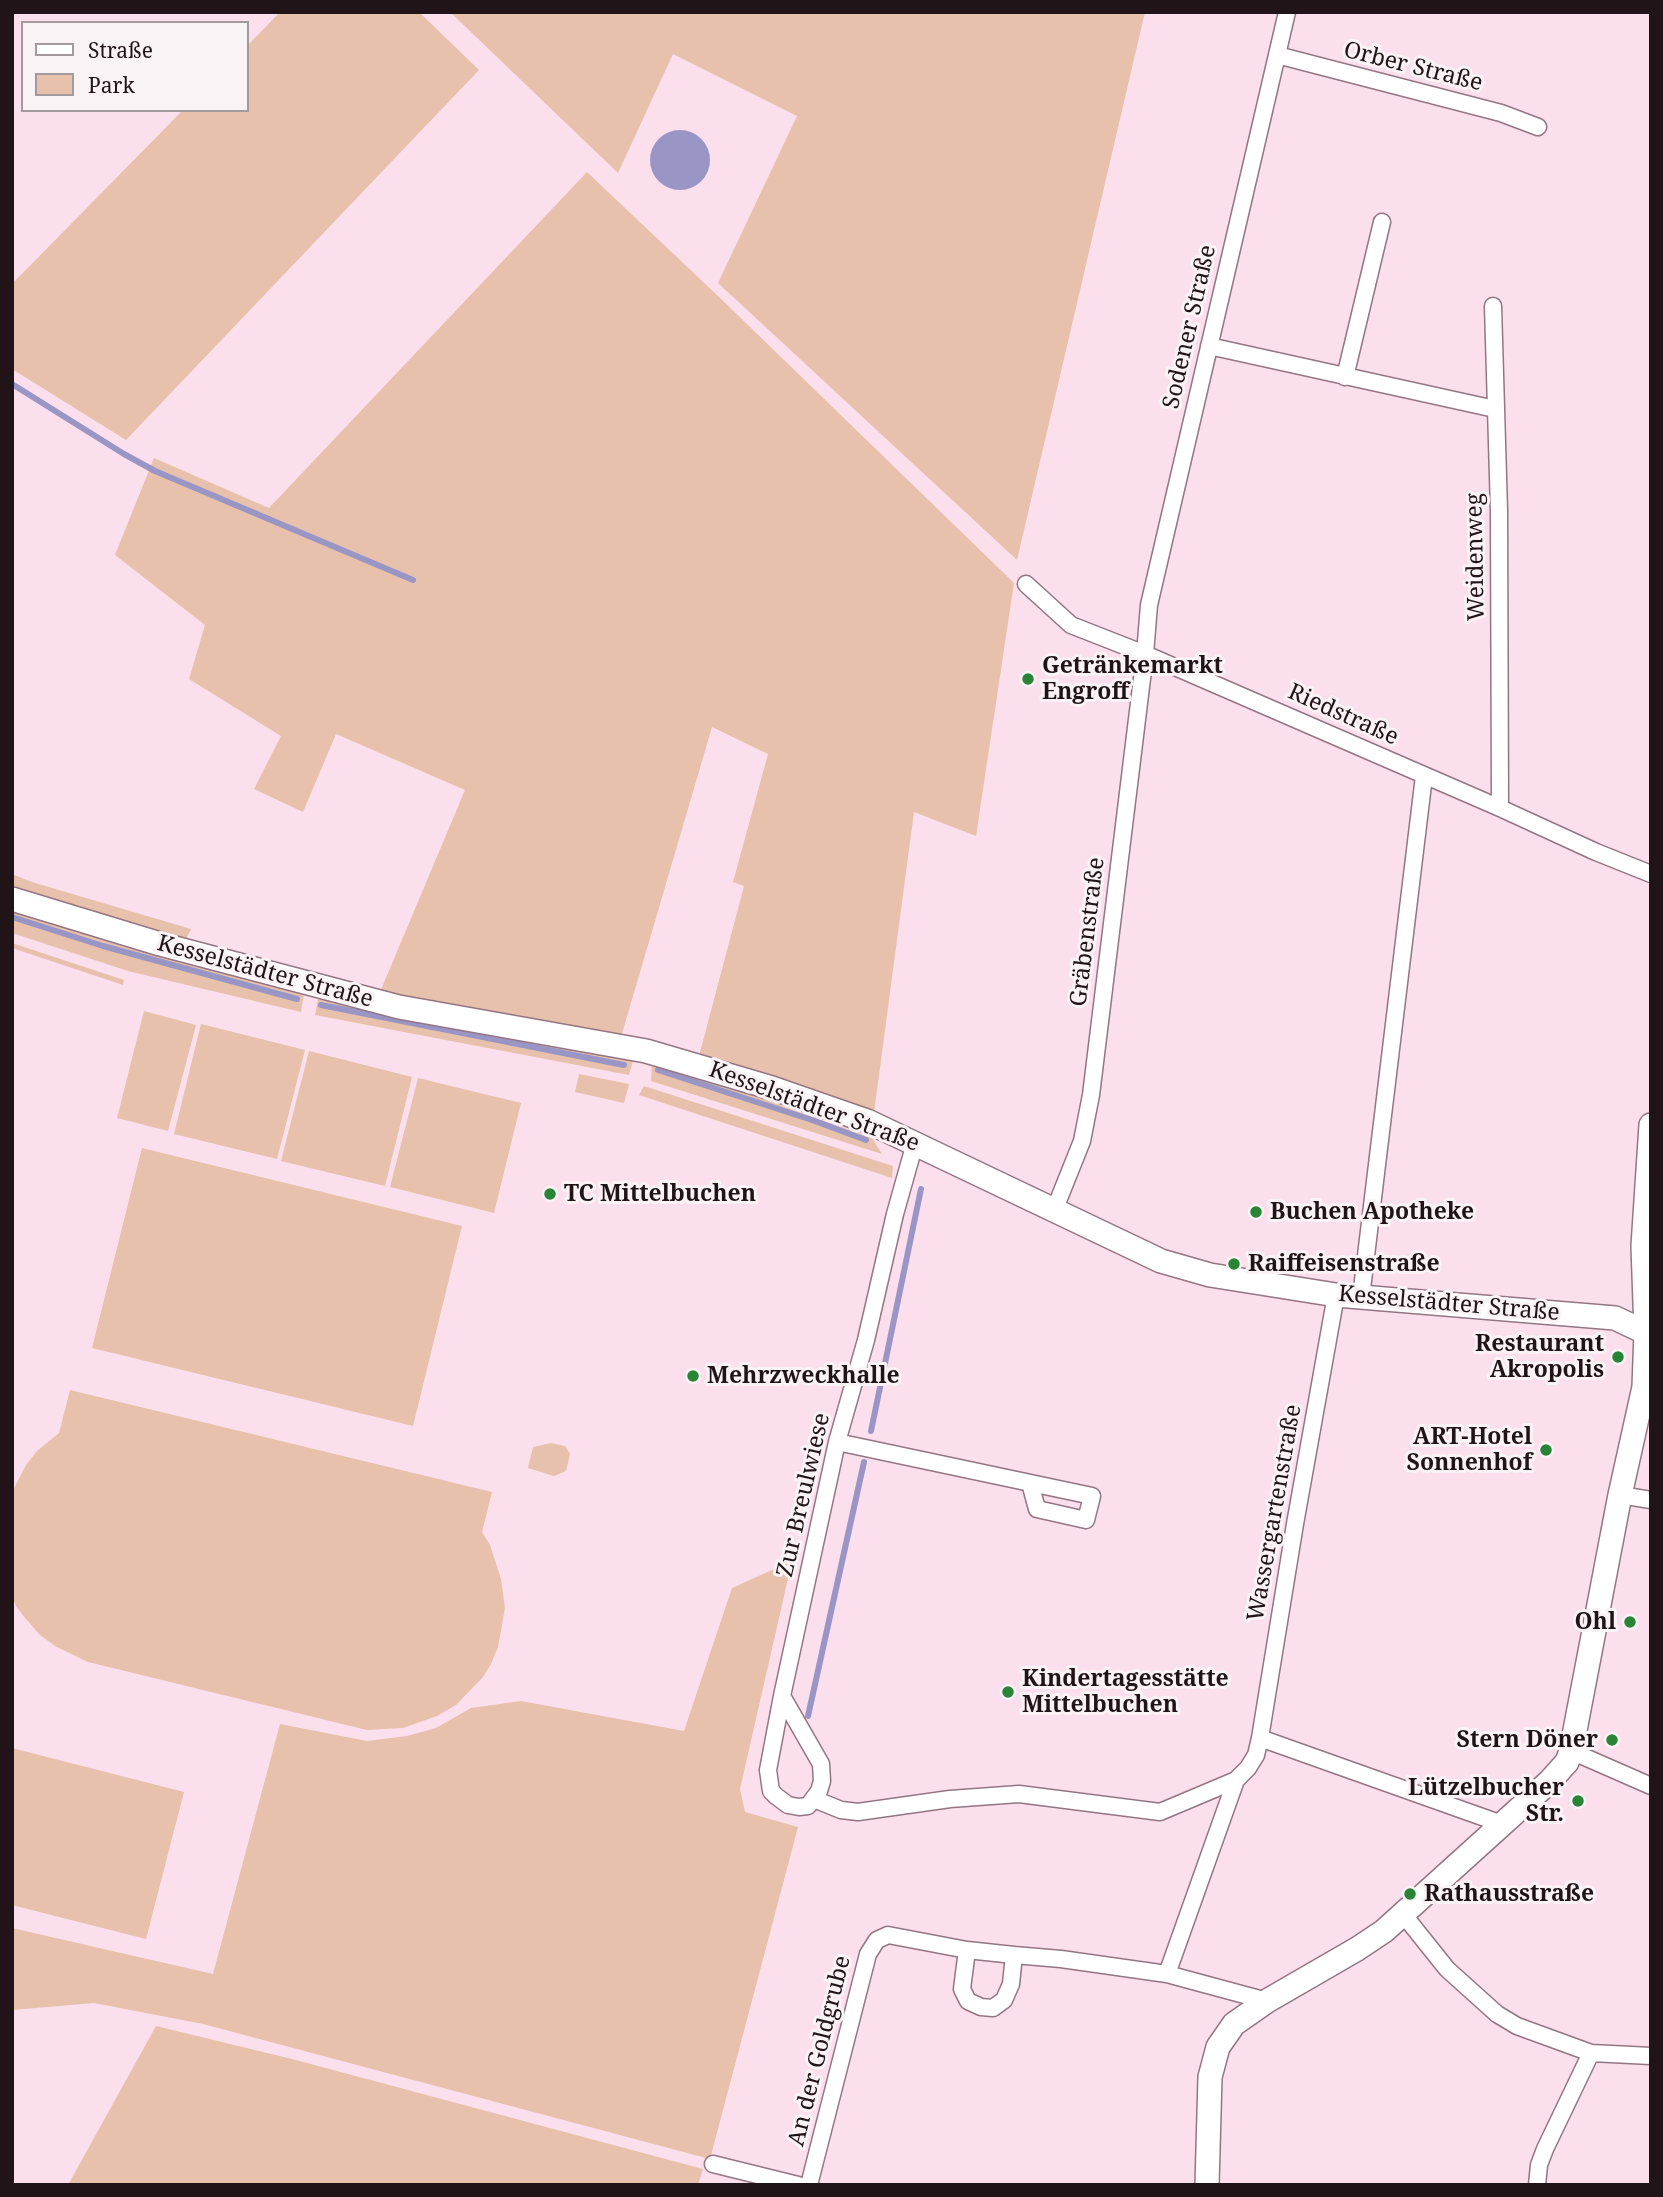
<!DOCTYPE html>
<html>
<head>
<meta charset="utf-8">
<style>
  body { margin:0 }
  #map { position:relative; width:1663px; height:2197px; overflow:hidden; background:#fcdfec; font-family:"Noto Serif",serif }
  canvas { display:block }
  .frame { position:absolute; inset:0; border:14px solid #201419; pointer-events:none }
  .legend { position:absolute; left:21px; top:21px; width:228px; height:91px; box-sizing:border-box; background:#faf3f6; border:2px solid #a39a9e; margin:0; padding:9px 12px; list-style:none; font-size:21px; color:#201419 }
  .legend li { display:flex; align-items:center; gap:14px; height:35px }
  .legend b { width:35px; border:2px solid #a39a9e }
</style>
</head>
<body>
<div id="map">
<canvas width="1663" height="2197"></canvas>
<div class="frame"></div>
<ul class="legend">
<li><b style="height:9px;background:#fff"></b>Straße</li>
<li><b style="height:19px;background:#e7c1ab"></b>Park</li>
</ul>
</div>
<script>
const context = document.querySelector('canvas').getContext('2d');
context.lineJoin = 'round';
function paint(path, color) {
  context.fillStyle = color;
  context.fill(path, 'evenodd');
}
function toPath(rows) {
  const path = new Path2D();
  for (const r of rows) {
    if (r.length === 3) {
      path.moveTo(r[0] + r[2], r[1]);
      path.arc(r[0], r[1], r[2], 0, 2 * Math.PI);
      continue;
    }
    path.moveTo(r[0], r[1]);
    for (let i = 2; i < r.length; i += 2) path.lineTo(r[i], r[i + 1]);
  }
  return path;
}
function strokePath(path, color, width, dash) {
  context.strokeStyle = color;
  context.lineWidth = width;
  context.lineCap = dash ? 'butt' : 'round';
  context.setLineDash(dash || []);
  context.stroke(path);
}
function drawText(font, color, halo, rows, align = 'center') {
  context.font = font + ' "Noto Serif",serif';
  context.lineWidth = 6;
  context.setLineDash([]);
  context.textBaseline = 'middle';
  context.strokeStyle = halo;
  context.fillStyle = color;
  for (const [text, x, y, turn = 0] of rows) {
    context.save();
    context.translate(x, y);
    context.rotate((+turn || 0) * Math.PI / 180);
    context.textAlign = isNaN(turn) ? turn : align;
    if (halo) context.strokeText(text, 0, 0);
    context.fillText(text, 0, 0);
    context.restore();
  }
}
const green = toPath([
  [280,12,419,12,479,70,126,440,12,369,12,284,183,110,247,110,247,46],
  [450,12,1145,12,1017,560,718,283,797,116,673,54,618,173],
  [587,172,718,296,1014,583,976,836,914,812,874,1113,699,1056,744,886,733,882,768,754,712,727,621,1037,380,992,465,790,336,734,303,812,254,789,281,736,189,679,205,625,115,555,154,458,269,508],
  [12,874,32,882,191,929,185,941,12,890],
  [12,908,156,954,304,994,301,1012,128,971,12,933],
  [12,943,124,980,123,985,12,948],
  [319,995,634,1057,629,1075,315,1015],
  [144,1011,196,1025,168,1131,117,1118],
  [201,1024,305,1050,277,1159,174,1134],
  [309,1051,412,1077,385,1186,281,1161],
  [652,1062,716,1082,872,1138,882,1154,651,1081],
  [579,1074,629,1084,624,1103,575,1092],
  [418,1078,521,1103,494,1213,390,1187],
  [644,1086,893,1166,892,1178,639,1095],
  [142,1148,462,1226,413,1426,92,1348],
  [70,1390,492,1492,482,1532,490,1545,501,1579,505,1608,498,1647,491,1664,483,1677,456,1705,437,1716,403,1728,367,1730,88,1662,55,1646,40,1635,25,1618,16,1606,12,1595,12,1492,26,1465,37,1451,59,1433],
  [551,1443,565,1446,570,1454,566,1471,554,1476,528,1468,533,1447],
  [792,1561,740,1789,745,1812,798,1827,710,2159,203,2024,94,2003,12,2010,12,1928,213,1974,280,1724,367,1741,407,1736,436,1728,471,1708,521,1701,684,1731,732,1588],
  [12,1748,184,1792,146,1939,12,1905],
  [156,2026,292,2059,703,2169,698,2185,68,2185]
]);
const water = toPath([
  [680,160,30]
]);
const stream = toPath([
  [12,384,124,454,155,471,413,580],
  [12,917,103,946,297,999],
  [321,1005,624,1065],
  [658,1070,812,1120,866,1140],
  [871,1431,921,1189],
  [808,1716,864,1462]
]);
const street = toPath([
  [1277,55,1501,113,1538,127],
  [1493,306,1499,511,1500,808],
  [1209,346,1495,409],
  [1345,377,1382,222],
  [1026,584,1071,625,1145,654,1500,808,1596,852,1651,874],
  [1054,1211,1082,1141,1091,1095,1145,654,1149,605,1287,12],
  [1361,1297,1424,776],
  [837,1442,1092,1496,1086,1520,1037,1509,1030,1483],
  [1620,1495,1651,1500],
  [782,1696,821,1764,822,1781,819,1791,808,1806,799,1807,788,1805,776,1796,771,1791,768,1770,782,1696,837,1442,866,1340,895,1214,915,1143],
  [1260,1738,1502,1824],
  [1571,1751,1651,1786],
  [814,1799,841,1810,858,1812,950,1799,1019,1794,1160,1812,1236,1780,1248,1768,1256,1755,1260,1738,1295,1524,1336,1295],
  [1403,1914,1447,1969,1497,2014,1517,2026,1591,2053,1651,2056],
  [1014,1955,1061,1959,1167,1974,1267,2001],
  [1167,1974,1236,1780],
  [713,2164,798,2185],
  [809,2185,868,1954,877,1940,888,1935,967,1950,1014,1955,1011,1984,1004,2000,993,2008,981,2007,968,2001,962,1989,967,1950],
  [1537,2185,1539,2165,1545,2149,1591,2053]
]);
const secondary = toPath([
  [12,899,160,944,399,1007,646,1051,772,1088,867,1121,1161,1261,1210,1275,1336,1295,1615,1318,1651,1335],
  [1207,2185,1210,2077,1218,2047,1234,2024,1267,2001,1357,1949,1384,1931,1550,1781,1567,1762,1571,1751,1620,1495,1644,1387,1646,1332,1643,1246,1651,1125]
]);
const markers = [
  [1028,679,7,"#298435"],
  [550,1194,7,"#298435"],
  [1256,1212,7,"#298435"],
  [1234,1264,7,"#298435"],
  [1618,1357,7,"#298435"],
  [693,1376,7,"#298435"],
  [1546,1450,7,"#298435"],
  [1630,1622,7,"#298435"],
  [1008,1692,7,"#298435"],
  [1612,1740,7,"#298435"],
  [1578,1801,7,"#298435"],
  [1410,1894,7,"#298435"]
];
const streetNames = [
  ["Orber Straße",1413,67,14],
  ["Sodener Straße",1190,327,-77],
  ["Weidenweg",1476,557,-91],
  ["Riedstraße",1343,715,24],
  ["Gräbenstraße",1088,932,-83],
  ["Kesselstädter Straße",265,972,15],
  ["Kesselstädter Straße",814,1107,20],
  ["Kesselstädter Straße",1449,1304,5],
  ["Zur Breulwiese",804,1495,-77],
  ["Wassergartenstraße",1275,1513,-80],
  ["An der Goldgrube",820,2051,-76]
];
const poiNames = [
  ["Getränkemarkt",1042,666],
  ["Engroff",1042,692],
  ["TC Mittelbuchen",564,1194],
  ["Buchen Apotheke",1270,1212],
  ["Raiffeisenstraße",1248,1264],
  ["Restaurant",1604,1344,"right"],
  ["Akropolis",1604,1370,"right"],
  ["Mehrzweckhalle",707,1376],
  ["ART-Hotel",1532,1437,"right"],
  ["Sonnenhof",1532,1463,"right"],
  ["Ohl",1616,1622,"right"],
  ["Kindertagesstätte",1022,1679],
  ["Mittelbuchen",1022,1705],
  ["Stern Döner",1598,1740,"right"],
  ["Lützelbucher",1564,1788,"right"],
  ["Str.",1564,1814,"right"],
  ["Rathausstraße",1424,1894]
];
paint(green, '#e7c1ab');
paint(water, '#9996c6');
strokePath(stream, '#9996c6', 6);
strokePath(street, '#947584', 19);
strokePath(secondary, '#947584', 26);
strokePath(street, '#fff', 16);
strokePath(secondary, '#fff', 23);
for (const [x, y, r, color] of markers) {
  const dot = new Path2D();
  dot.arc(x, y, r, 0, 2 * Math.PI);
  context.fillStyle = color;
  context.fill(dot);
  strokePath(dot, '#faf3f6', 2.5);
}
drawText('23px', '#201419', '#faf3f6', streetNames);
drawText('bold 23px', '#201419', '#faf3f6', poiNames, 'left');
</script>
</body>
</html>
